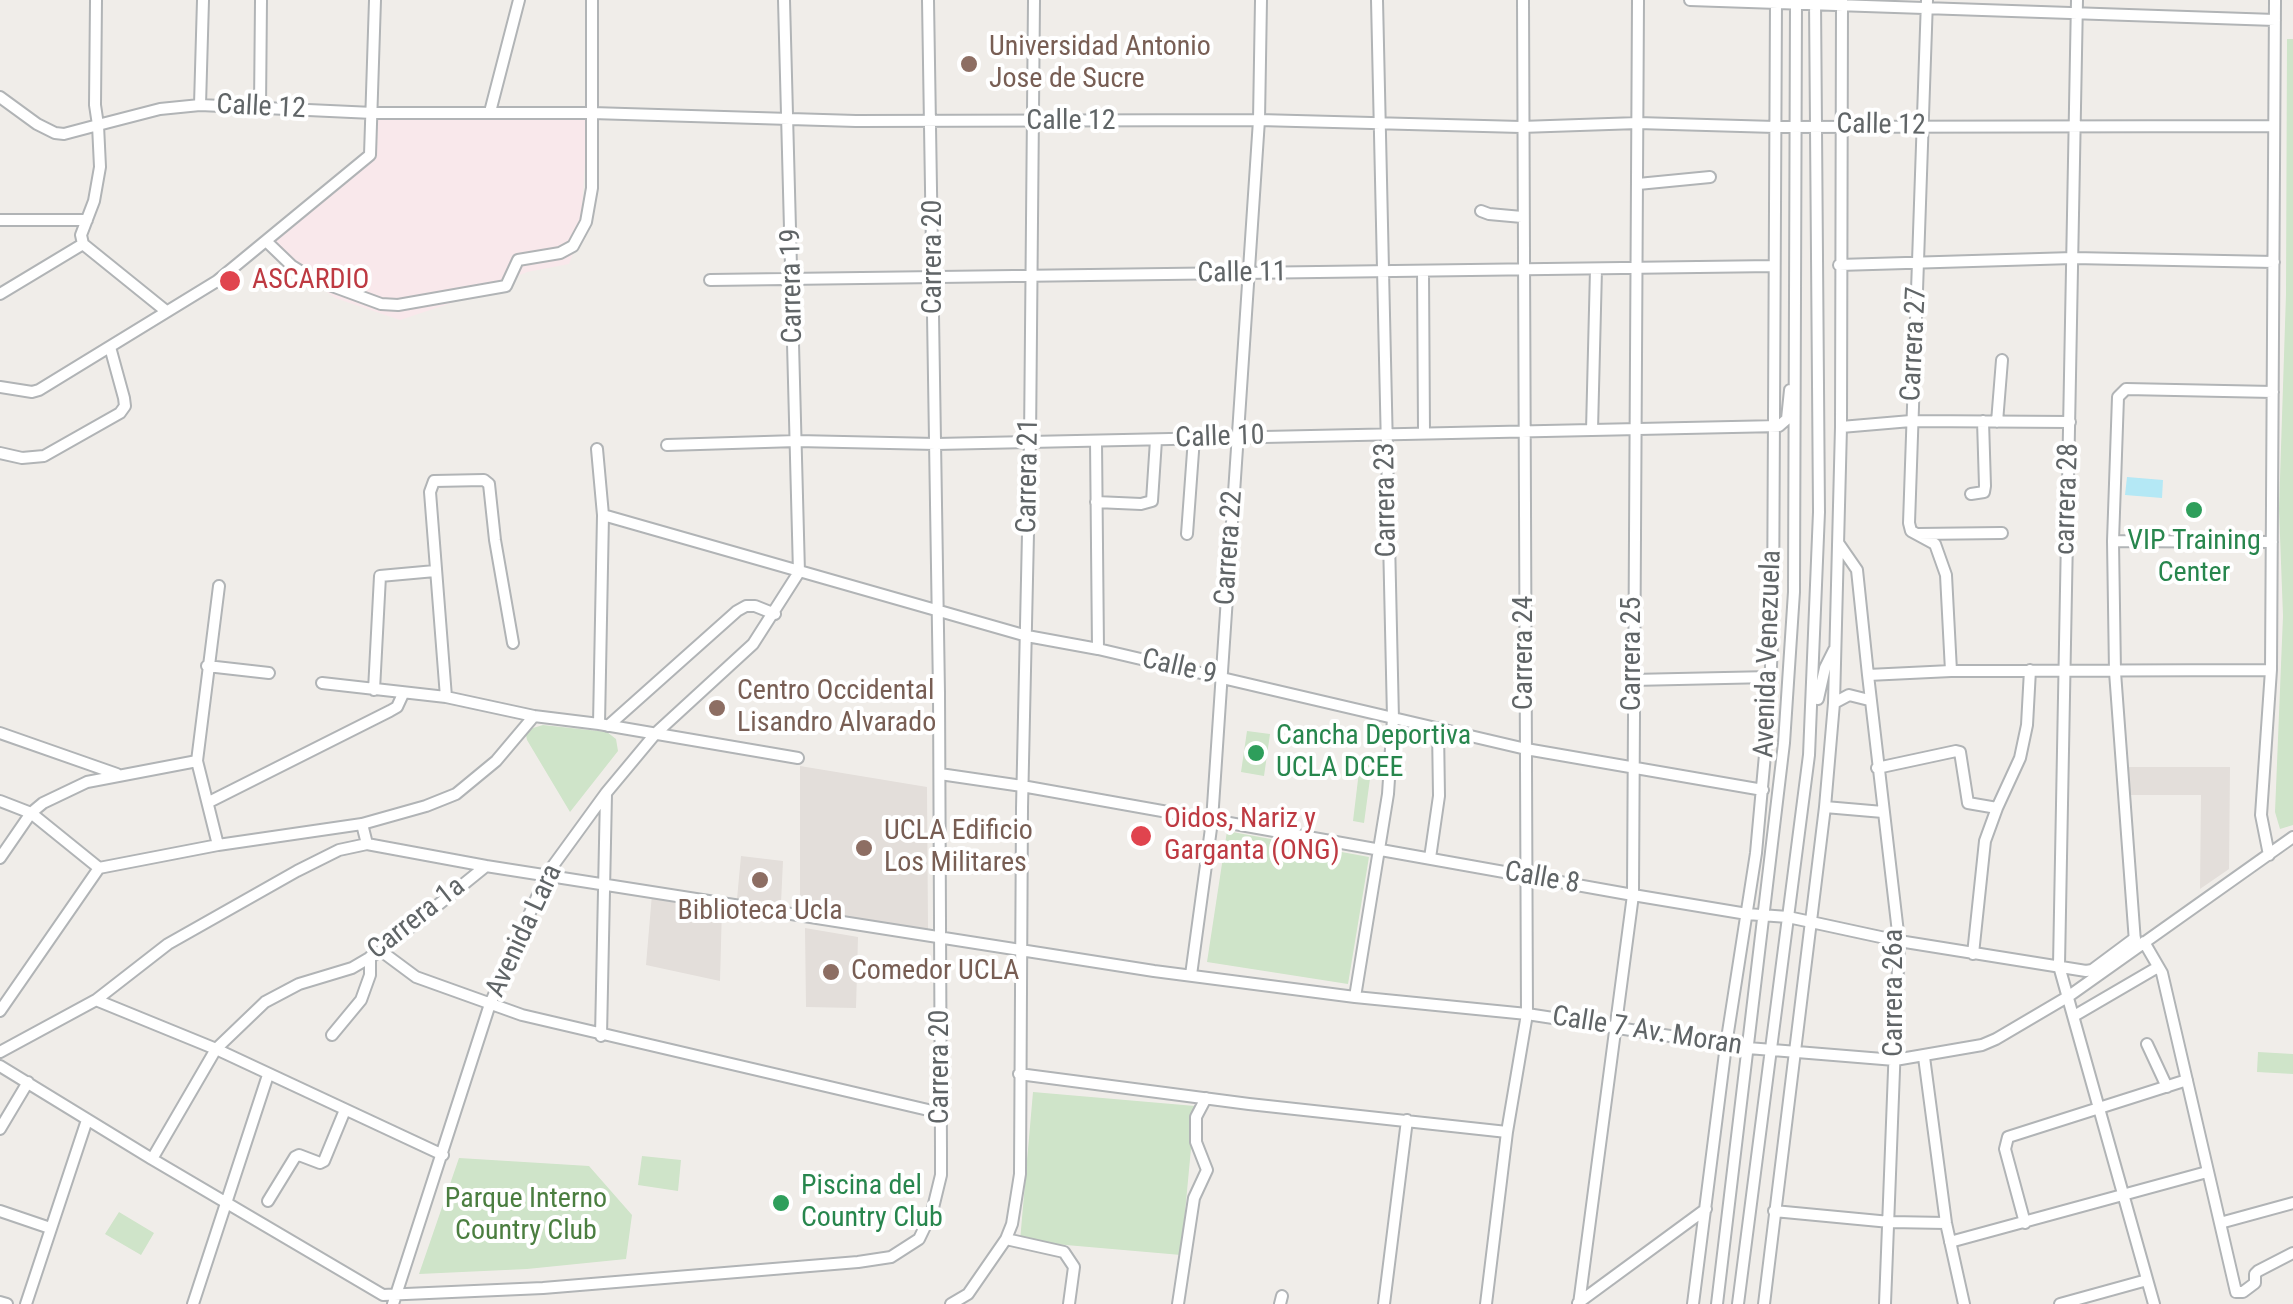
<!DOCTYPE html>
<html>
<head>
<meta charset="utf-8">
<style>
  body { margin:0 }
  canvas { display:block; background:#f0ede9 }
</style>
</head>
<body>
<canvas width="2293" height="1304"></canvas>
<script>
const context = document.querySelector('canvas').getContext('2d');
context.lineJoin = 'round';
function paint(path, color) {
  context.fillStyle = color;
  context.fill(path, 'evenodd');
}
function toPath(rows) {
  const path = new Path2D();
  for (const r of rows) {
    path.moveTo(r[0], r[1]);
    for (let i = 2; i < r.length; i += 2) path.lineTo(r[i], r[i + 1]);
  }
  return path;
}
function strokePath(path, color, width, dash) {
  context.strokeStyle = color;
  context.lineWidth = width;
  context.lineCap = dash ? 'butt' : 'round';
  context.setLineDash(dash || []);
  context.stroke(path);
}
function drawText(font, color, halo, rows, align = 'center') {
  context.font = font + ' "Roboto Condensed",sans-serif';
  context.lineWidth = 8;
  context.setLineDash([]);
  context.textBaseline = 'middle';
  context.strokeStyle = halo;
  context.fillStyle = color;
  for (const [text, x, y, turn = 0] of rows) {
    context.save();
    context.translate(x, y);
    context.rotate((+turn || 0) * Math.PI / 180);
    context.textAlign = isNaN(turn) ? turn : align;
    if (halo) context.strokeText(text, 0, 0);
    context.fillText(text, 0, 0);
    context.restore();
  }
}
const education = toPath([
  [800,766,927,787,928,930,800,909],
  [2127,767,2230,767,2229,869,2200,889,2201,795,2129,795],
  [741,856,783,861,781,903,737,899],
  [652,894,722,907,720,981,646,965],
  [805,928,858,937,856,1008,806,1007]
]);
const medical = toPath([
  [378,118,588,120,580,236,569,264,527,272,475,295,400,320,335,298,262,244,377,157]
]);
const green = toPath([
  [2287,39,2293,39,2293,825,2280,829,2275,812,2283,616,2279,509,2286,294],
  [543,725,607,732,616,739,618,751,570,812,527,740,526,735,533,728],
  [1247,731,1270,734,1264,776,1241,772],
  [1360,763,1372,764,1364,823,1353,821],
  [1227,831,1369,857,1348,984,1207,962],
  [2258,1052,2293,1054,2293,1074,2257,1072],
  [1033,1092,1195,1106,1181,1255,1020,1241],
  [642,1156,681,1160,678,1191,638,1185],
  [459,1158,589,1166,632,1215,626,1259,527,1269,419,1274],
  [119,1212,154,1233,141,1255,105,1234]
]);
const water = toPath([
  [2127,477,2163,480,2162,498,2125,495]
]);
const minor = toPath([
  [784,0,799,572],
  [1690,0,2275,20],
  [1927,0,1909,523,1911,531,1935,544,1946,575,1951,671],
  [2077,0,2059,966,2154,1304],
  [0,97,37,124,55,133,64,134,98,125,95,105,96,0],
  [200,105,203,0],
  [260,108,261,0],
  [490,112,519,0],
  [1638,184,1710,177],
  [1481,211,1489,214,1522,217],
  [0,220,87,220],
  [266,241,292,266,313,279,381,304,398,305,506,286,518,260,560,253,573,246,586,222,592,188,592,0],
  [1839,265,2073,258,2274,262],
  [1423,271,1424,432],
  [710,280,1774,266],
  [0,294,83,244],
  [166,311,83,244,81,235,94,201,100,167,98,125,160,109,200,105,373,113,592,113,856,121,1259,120,1521,127,1638,123,1775,127,2274,126],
  [0,387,32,392,39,390,217,281,370,155,375,0],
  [1997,422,2002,360],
  [1841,427,1911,421,2070,422],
  [1592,430,1596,269],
  [1096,441,1098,649],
  [667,445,797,441,936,444,1779,426,1787,419,1790,390],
  [597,449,603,515,599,724],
  [0,453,22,458,44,456,120,413,125,406,124,398,110,347],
  [1971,494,1984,492,1985,486,1983,421],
  [1096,502,1141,504,1152,501,1156,440],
  [603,515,1027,636,1098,649,1526,749,1763,790],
  [1187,534,1194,438],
  [1918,534,2002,533],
  [2113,541,2272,542],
  [1839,544,1857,570,1868,675],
  [207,666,269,673],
  [1632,680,1771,677],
  [322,683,446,697,534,716,599,724,798,758],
  [374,690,380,576,435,571],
  [446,697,430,492,434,481,484,480,489,484,495,540,513,643],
  [1818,699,1825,668,1834,650],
  [1834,703,1849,695,1869,700],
  [608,726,737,611,746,606,755,606,775,614],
  [0,733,117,774],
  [1877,768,1956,751,1960,752,1968,803,1997,808],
  [940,774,1022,786,1633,895,1747,914,1788,917,1899,941,2086,971,2092,970,2135,938],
  [0,801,31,813,99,868,218,845,362,824,426,806,456,794,496,761,534,716],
  [209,802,390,711,397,707,403,694],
  [1825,807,1883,812],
  [367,844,486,866],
  [218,845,197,761,219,586],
  [2269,855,2261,815,2271,670,2275,0],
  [0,858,31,813,43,803,87,782,197,761],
  [1430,858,1439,796,1438,729],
  [2135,942,2115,672,2113,541,2118,397,2126,389,2273,392],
  [2144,942,2162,973,2236,1292,2243,1292,2255,1283,2255,1274,2258,1271,2293,1253],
  [381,951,416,977,522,1015,941,1113],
  [1973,954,1985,841,1997,808,2020,758,2027,725,2030,670],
  [1191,975,1212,821,1259,120,1261,0],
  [1355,997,1388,794,1393,718,1377,0],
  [96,1000,216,1049,443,1155],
  [0,1011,99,868],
  [2074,1016,2158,967],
  [332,1035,361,1000,370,975,370,957],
  [601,1036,606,794],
  [2147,1044,2167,1087],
  [0,1052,96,1000,168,944,297,871,339,850,367,844,362,824],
  [1924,1057,1946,1223,1964,1304],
  [0,1066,152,1159,216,1049,265,1002,299,984,352,968,381,951,486,866,1154,971,1355,997,1527,1014,1748,1048,1895,1060,1982,1045,1996,1039,2069,996,2293,837],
  [1019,1074,1249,1104,1507,1132],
  [0,1129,28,1082],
  [152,1159,383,1295,543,1288,858,1262,891,1257,919,1239,932,1212,941,1175,941,1148,939,692,928,0],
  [268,1201,295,1157,299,1155,320,1163,324,1161,345,1110],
  [0,1211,50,1228],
  [1774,1211,1890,1222,1946,1223],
  [2025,1223,2005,1149,2008,1137,2187,1080],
  [2220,1223,2293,1203],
  [1006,1239,1064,1252,1074,1267,1069,1304],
  [1950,1242,2207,1172],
  [0,1302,7,1304],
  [1578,1303,1706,1209],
  [26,1304,87,1120],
  [193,1304,268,1075],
  [393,1304,490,1004,547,874,606,793,656,733,753,644,799,572],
  [951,1304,968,1294,1006,1239,1012,1224,1020,1174,1022,808,1030,442,1034,0],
  [1178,1304,1194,1198,1207,1170,1196,1142,1196,1117,1206,1098],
  [1280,1304,1282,1296],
  [1384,1304,1407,1120],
  [1486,1304,1507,1132,1527,1014,1523,0],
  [1579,1304,1633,895,1638,0],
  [1693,1304,1726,1045,1756,853,1769,711,1773,621,1776,0],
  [1717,1304,1784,743,1794,592,1796,0],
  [1738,1304,1809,755,1819,512,1815,0],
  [1764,1304,1825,807,1834,703,1841,427,1842,0],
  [1885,1304,1899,941,1868,675,1951,671,2271,670],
  [2060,1304,2147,1280]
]);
const markers = [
  [969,64,10,"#8d6e63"],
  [230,281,12,"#e0444e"],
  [2194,510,10,"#2e9e5b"],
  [717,708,10,"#8d6e63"],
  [1256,753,10,"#2e9e5b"],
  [1141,836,12,"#e0444e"],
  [864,848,10,"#8d6e63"],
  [760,880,10,"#8d6e63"],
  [831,972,10,"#8d6e63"],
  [781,1203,10,"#2e9e5b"]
];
const educationNames = [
  ["Universidad Antonio",989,48],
  ["Jose de Sucre",989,80],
  ["Centro Occidental",737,692],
  ["Lisandro Alvarado",737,724],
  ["UCLA Edificio",884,832],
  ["Los Militares",884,864],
  ["Biblioteca Ucla",760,912,"center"],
  ["Comedor UCLA",851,972]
];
const streetNames = [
  ["Calle 12",261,108,3],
  ["Calle 12",1071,122],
  ["Calle 12",1881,126,1],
  ["Carrera 20",934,257,-90],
  ["Calle 11",1242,274,-1],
  ["Carrera 19",793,286,-91],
  ["Carrera 27",1915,344,-87],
  ["Calle 10",1220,438,-2],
  ["Carrera 21",1029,476,-89],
  ["carrera 28",2068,499,-88],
  ["Carrera 23",1387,500,-91],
  ["Carrera 22",1230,548,-86],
  ["Carrera 24",1525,653,-90],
  ["Carrera 25",1633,654,-90],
  ["Avenida Venezuela",1769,654,-88],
  ["Calle 9",1179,668,13],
  ["Calle 8",1542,879,10],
  ["Carrera 1a",417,919,-38],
  ["Avenida Lara",525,931,-65],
  ["Carrera 26a",1895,993,-90],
  ["Calle 7 Av. Moran",1647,1032,9],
  ["Carrera 20",941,1067,-90]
];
const healthNames = [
  ["ASCARDIO",252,281],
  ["Oidos, Nariz y",1164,820],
  ["Garganta (ONG)",1164,852]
];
const leisureNames = [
  ["VIP Training",2194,542,"center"],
  ["Center",2194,574,"center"],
  ["Cancha Deportiva",1276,737],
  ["UCLA DCEE",1276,769],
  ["Piscina del",801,1187],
  ["Country Club",801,1219]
];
const parkNames = [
  ["Parque Interno",526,1200],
  ["Country Club",526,1232]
];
paint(education, '#e3deda');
paint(medical, '#f9e8eb');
paint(green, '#cfe4c9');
paint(water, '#b4e8f5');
strokePath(minor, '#b1b4b6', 14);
strokePath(minor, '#fff', 10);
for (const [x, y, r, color] of markers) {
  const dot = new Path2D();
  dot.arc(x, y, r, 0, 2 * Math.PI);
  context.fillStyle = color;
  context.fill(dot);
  strokePath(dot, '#fff', 4);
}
drawText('28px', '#785e54', '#fff', educationNames, 'left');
drawText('28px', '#606567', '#fff', streetNames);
drawText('28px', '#be3a42', '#fff', healthNames, 'left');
drawText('28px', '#27864d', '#fff', leisureNames, 'left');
drawText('28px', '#4b7e40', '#fff', parkNames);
</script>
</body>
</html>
